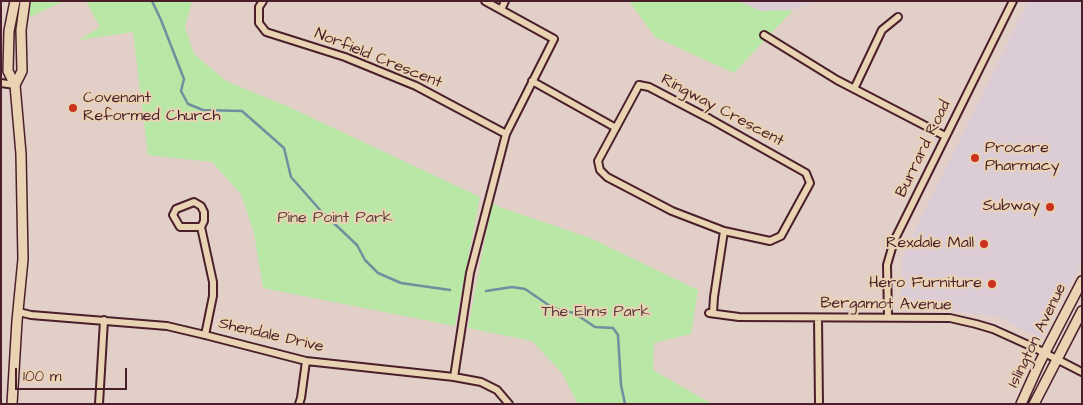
<!DOCTYPE html>
<html>
<head>
<meta charset="utf-8">
<style>
  body { margin:0 }
  #map { position:relative; width:1083px; height:405px; overflow:hidden; background:#e1cfc8; font-family:"Architects Daughter",sans-serif }
  canvas { display:block }
  .frame { position:absolute; inset:0; border:2px solid #4a1f2b; pointer-events:none }
  .scale { position:absolute; left:15px; top:368px; width:112px; height:22px; box-sizing:border-box; border:2px solid #4a1f2b; border-top:0; padding-left:6px; font-size:15px; line-height:18px; white-space:nowrap; color:#4a1f2b; -webkit-text-stroke:4px #ead3b3; paint-order:stroke }
</style>
</head>
<body>
<div id="map">
<canvas width="1083" height="405"></canvas>
<div class="frame"></div>
<div class="scale">100 m</div>
</div>
<script>
const context = document.querySelector('canvas').getContext('2d');
context.lineJoin = 'round';
function paint(path, color) {
  context.fillStyle = color;
  context.fill(path, 'evenodd');
}
function toPath(rows) {
  const path = new Path2D();
  for (const r of rows) {
    path.moveTo(r[0], r[1]);
    for (let i = 2; i < r.length; i += 2) path.lineTo(r[i], r[i + 1]);
  }
  return path;
}
function strokePath(path, color, width, dash) {
  context.strokeStyle = color;
  context.lineWidth = width;
  context.lineCap = dash ? 'butt' : 'round';
  context.setLineDash(dash || []);
  context.stroke(path);
}
function drawText(font, color, halo, rows, align = 'center') {
  context.font = font + ' "Architects Daughter",sans-serif';
  context.lineWidth = 4;
  context.setLineDash([]);
  context.textBaseline = 'middle';
  context.strokeStyle = halo;
  context.fillStyle = color;
  for (const [text, x, y, turn = 0] of rows) {
    context.save();
    context.translate(x, y);
    context.rotate((+turn || 0) * Math.PI / 180);
    context.textAlign = isNaN(turn) ? turn : align;
    if (halo) context.strokeText(text, 0, 0);
    context.fillText(text, 0, 0);
    context.restore();
  }
}
const built = toPath([
  [738,1,816,1,793,10,761,11],
  [1028,1,1082,1,1082,263,1041,339,1000,317,901,305,902,257]
]);
const green = toPath([
  [28,1,64,1,30,17],
  [86,1,192,1,185,27,194,54,226,81,291,108,480,197,455,326,263,288,254,233,241,194,212,162,148,155,133,32,79,40,100,27],
  [629,1,738,1,761,11,793,10,734,73,655,37],
  [492,203,502,208,590,238,698,290,691,334,654,343,653,370,712,404,578,404,562,373,532,341,468,328]
]);
const stream = toPath([
  [152,1,161,20,184,79,181,91,188,104,203,110,242,111,284,148,291,177,321,211,357,245,365,260,378,273,401,283,450,290],
  [486,291,512,287,525,289,553,308,574,313,595,327,613,328,618,335,621,385,625,404]
]);
const street = toPath([
  [263,1,259,7,259,23,266,32,345,57,416,86,506,134],
  [501,10,505,1],
  [764,35,837,80,945,136],
  [532,81,616,128],
  [1,83,15,85],
  [639,85,649,87,710,119,806,173,810,183,781,236,770,241,724,231,672,211,607,177,600,170,598,161,639,85],
  [854,89,882,30,898,17],
  [201,227,180,227,173,215,176,209,194,202,201,206,204,212,204,221,201,227,213,282,213,296,205,335],
  [19,312,31,315,167,326,205,335,306,361,454,377,481,382,497,390,509,404],
  [709,313,739,317,950,318,976,324,993,329,1035,348,1082,372],
  [713,313,714,297,724,231],
  [888,317,887,265,894,241,1013,1],
  [818,318,819,404],
  [454,377,470,273,506,134,554,39,485,1],
  [99,404,104,320],
  [299,404,301,398,306,361]
]);
const secondary = toPath([
  [15,85,22,71,21,30,25,1],
  [12,404,17,321,23,259,21,154,15,85,8,71,9,31,15,1],
  [1021,404,1039,364,1082,281],
  [1034,404,1082,311]
]);
const markers = [
  [73,108,5,"#c8321e"],
  [975,158,5,"#c8321e"],
  [1050,207,5,"#c8321e"],
  [984,244,5,"#c8321e"],
  [992,284,5,"#c8321e"]
];
const streetNames = [
  ["Norfield Crescent",378,59,22],
  ["Ringway Crescent",722,111,28],
  ["Burrard Road",924,149,-64],
  ["Bergamot Avenue",886,305,1],
  ["Shendale Drive",271,336,13],
  ["Islington Avenue",1038,336,-64]
];
const poiNames = [
  ["Covenant",83,99,"left"],
  ["Reformed Church",83,117,"left"],
  ["Procare",985,149,"left"],
  ["Pharmacy",985,167,"left"],
  ["Subway",1040,207],
  ["Rexdale Mall",974,244],
  ["Hero Furniture",982,284]
];
const parkNames = [
  ["Pine Point Park",335,219],
  ["The Elms Park",596,313]
];
paint(built, '#dbccd6');
paint(green, '#b9e7a5');
strokePath(stream, '#728f9f', 2.5);
strokePath(street, '#4a1f2b', 10);
strokePath(secondary, '#4a1f2b', 12);
strokePath(street, '#ead3b3', 6);
strokePath(secondary, '#ead3b3', 9);
for (const [x, y, r, color] of markers) {
  const dot = new Path2D();
  dot.arc(x, y, r, 0, 2 * Math.PI);
  context.fillStyle = color;
  context.fill(dot);
  strokePath(dot, '#ead3b3', 2);
}
drawText('16px', '#4a1f2b', '#ead3b3', streetNames);
drawText('16px', '#4a1f2b', '#ead3b3', poiNames, 'right');
drawText('16px', '#5b3d3d', '#ead3b3', parkNames);
</script>
</body>
</html>
